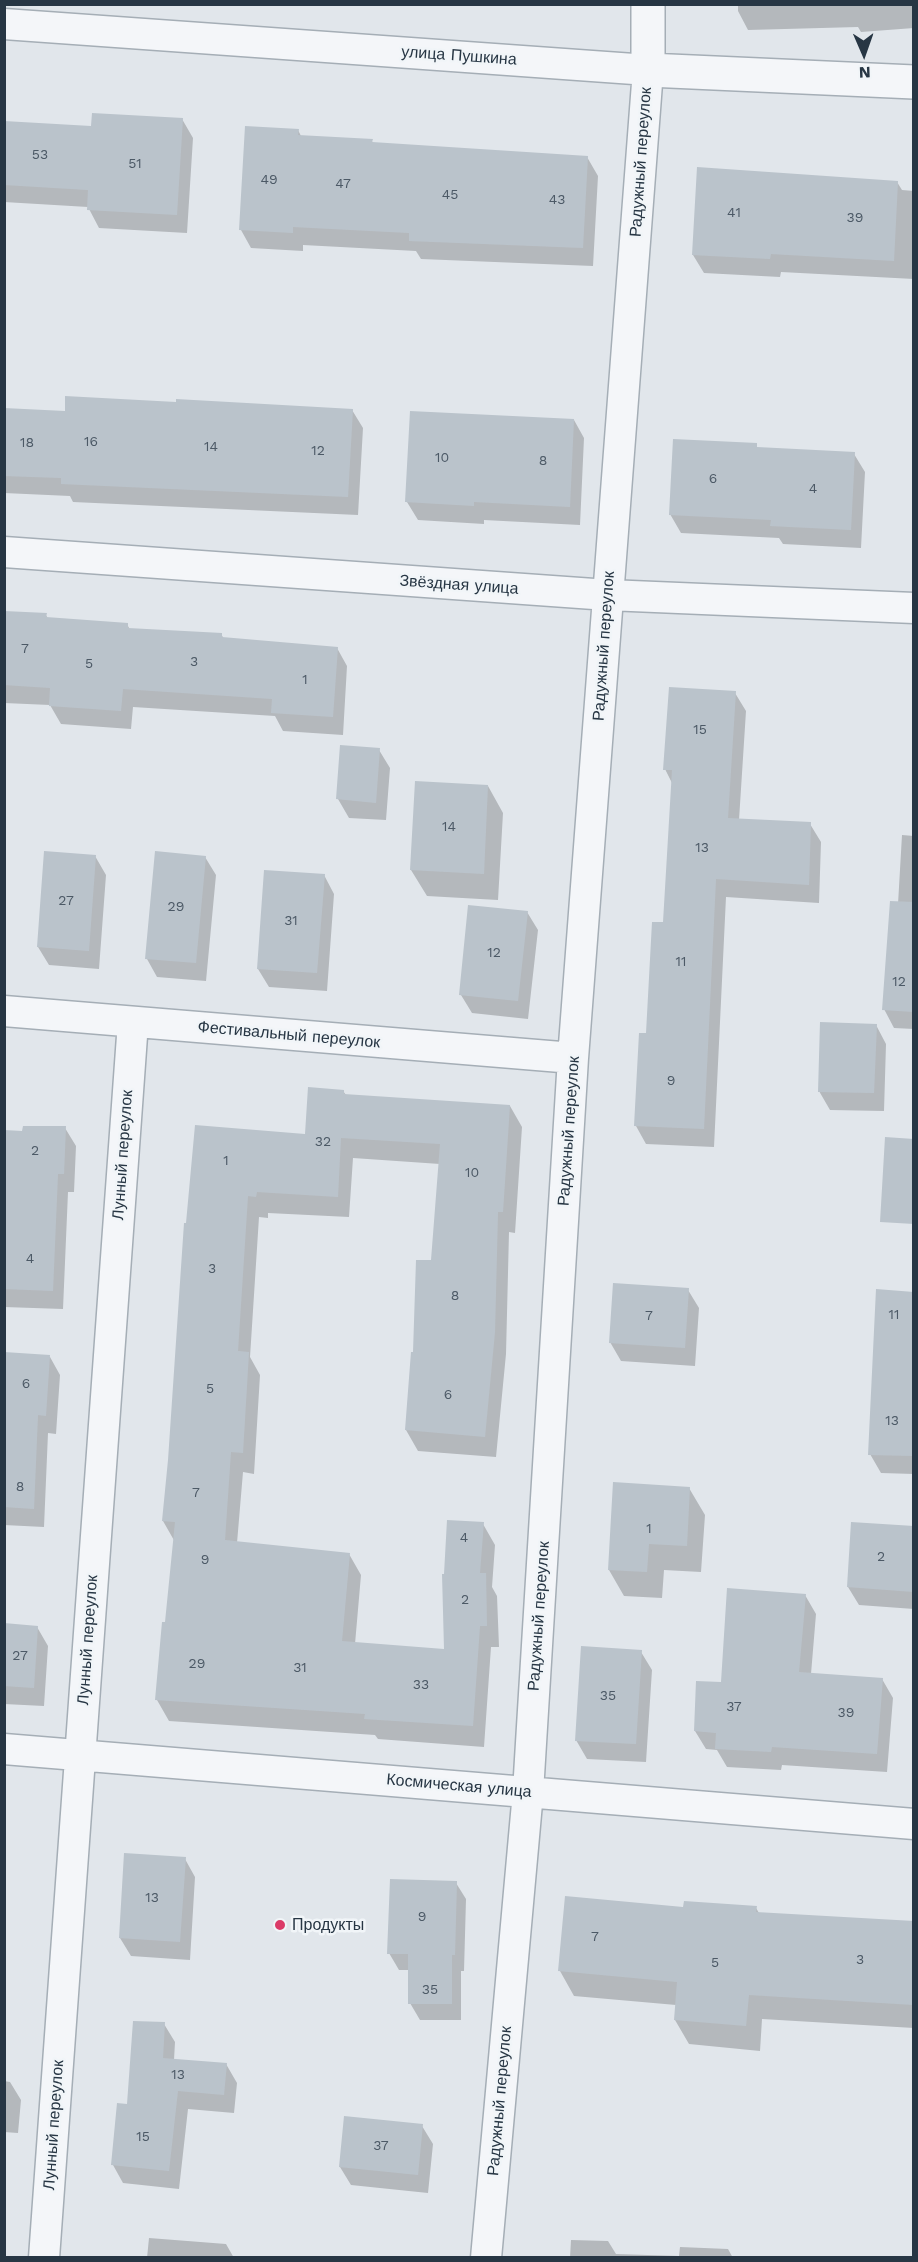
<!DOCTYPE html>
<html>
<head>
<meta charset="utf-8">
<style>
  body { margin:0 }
  #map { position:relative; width:918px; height:2262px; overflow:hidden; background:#e1e6eb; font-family:"Work Sans",sans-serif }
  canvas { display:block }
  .frame { position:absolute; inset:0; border:6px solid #273644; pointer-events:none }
  .north { position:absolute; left:834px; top:24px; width:60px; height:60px; -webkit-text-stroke:4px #f1f5f8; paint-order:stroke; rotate:178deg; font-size:16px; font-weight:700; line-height:24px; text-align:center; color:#273644 }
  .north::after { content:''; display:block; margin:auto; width:21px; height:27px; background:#273644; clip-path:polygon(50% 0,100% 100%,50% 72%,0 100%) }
</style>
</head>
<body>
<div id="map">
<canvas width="918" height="2262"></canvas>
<div class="frame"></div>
<div class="north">N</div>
</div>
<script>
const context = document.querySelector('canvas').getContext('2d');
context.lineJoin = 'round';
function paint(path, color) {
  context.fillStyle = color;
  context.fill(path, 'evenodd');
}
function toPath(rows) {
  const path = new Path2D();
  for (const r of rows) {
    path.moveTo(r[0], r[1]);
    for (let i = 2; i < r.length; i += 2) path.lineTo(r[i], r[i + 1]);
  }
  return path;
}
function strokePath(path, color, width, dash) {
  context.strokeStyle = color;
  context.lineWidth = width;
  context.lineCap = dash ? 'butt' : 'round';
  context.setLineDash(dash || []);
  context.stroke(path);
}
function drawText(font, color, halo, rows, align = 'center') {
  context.font = font + ' "Work Sans",sans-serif';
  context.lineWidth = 5;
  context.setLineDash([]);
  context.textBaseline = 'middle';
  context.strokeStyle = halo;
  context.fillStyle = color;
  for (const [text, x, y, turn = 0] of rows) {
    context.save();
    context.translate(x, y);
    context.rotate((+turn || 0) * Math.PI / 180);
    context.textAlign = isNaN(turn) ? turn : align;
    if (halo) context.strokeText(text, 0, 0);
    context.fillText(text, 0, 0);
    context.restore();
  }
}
const shadow = toPath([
  [738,4,914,4,914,28,861,32,858,27,748,30,738,11],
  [182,119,193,138,187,233,99,228,88,207,4,202,4,123,93,128],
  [298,130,301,136,372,141,373,143,587,157,598,176,593,266,421,259,416,251,303,245,303,251,251,248,241,230],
  [897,182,902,190,914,191,914,279,781,272,780,277,704,273,693,255],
  [4,410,66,413,352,410,363,428,358,515,73,502,70,496,4,493],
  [574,420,584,438,580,525,484,520,484,524,418,520,407,502],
  [756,445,758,449,854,454,865,472,861,548,783,544,779,538,681,533,670,514],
  [4,613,46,615,48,619,127,624,130,630,221,634,224,639,337,648,347,666,343,735,283,731,275,716,133,707,131,729,61,724,50,705,4,703],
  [735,693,746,711,739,820,810,824,821,842,819,903,726,897,714,1147,646,1144,636,1126,665,924,672,783,665,769],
  [379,750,390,768,386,820,349,818,338,799],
  [488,786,503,813,498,900,427,896,411,870],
  [902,835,914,836,914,1029,894,1028,884,1009,895,956],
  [95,856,106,875,99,969,49,965,38,947],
  [205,857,216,875,206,981,157,977,147,959],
  [324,875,334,894,327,991,269,987,258,969],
  [527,912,538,930,528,1019,472,1013,461,995],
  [876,1025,886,1044,884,1111,830,1110,819,1091],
  [343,1091,346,1095,510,1106,522,1127,515,1233,509,1232,506,1354,496,1457,418,1451,406,1430,433,1262,440,1164,353,1158,349,1217,268,1213,268,1218,259,1217,250,1357,260,1375,254,1474,243,1472,237,1543,349,1554,361,1575,355,1644,445,1650,483,1524,495,1545,492,1587,497,1596,499,1647,491,1647,484,1747,378,1739,375,1735,169,1721,157,1700,175,1542,163,1521,170,1460,185,1224,307,1136],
  [65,1128,76,1146,74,1192,68,1192,63,1309,4,1307,4,1132,24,1132],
  [688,1290,699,1308,695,1366,621,1361,610,1342],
  [914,1293,914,1474,881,1473,870,1454],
  [4,1353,50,1357,60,1375,56,1434,48,1433,44,1527,4,1525],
  [689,1488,705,1515,701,1572,664,1570,662,1598,624,1596,609,1570],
  [914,1528,914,1609,859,1605,848,1587],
  [805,1595,816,1614,811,1674,882,1679,893,1698,887,1772,782,1765,781,1770,727,1767,717,1750,706,1749,695,1731,722,1684],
  [4,1625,37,1627,48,1646,44,1706,4,1704],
  [641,1652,652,1670,646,1762,587,1759,576,1740],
  [185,1859,195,1877,190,1960,131,1956,120,1938],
  [456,1883,466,1899,464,1971,461,1971,461,2020,420,2020,410,2003,410,1970,399,1970,389,1953],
  [685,1908,756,1908,759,1913,914,1922,914,2028,762,2019,760,2051,689,2044,675,2020,676,2005,574,1996,560,1971],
  [164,2024,175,2042,174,2060,226,2064,237,2083,234,2113,188,2109,179,2189,123,2183,113,2165,128,2106],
  [4,2081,10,2082,21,2100,18,2133,4,2132],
  [422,2126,433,2144,428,2193,351,2185,340,2167],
  [149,2238,226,2244,234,2258,147,2258],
  [571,2240,608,2241,616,2254,679,2256,680,2247,728,2249,733,2258,570,2258]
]);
const building = toPath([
  [92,113,183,118,177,215,87,210,88,190,4,185,4,121,91,126],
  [245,126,299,129,298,135,373,139,372,142,588,156,583,248,409,241,409,233,293,227,293,233,239,230],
  [697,167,898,181,894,261,771,254,770,259,692,255],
  [65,396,176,402,176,399,353,409,348,497,61,484,61,478,4,476,4,408,65,411],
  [410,411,574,419,570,507,474,502,474,506,405,502],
  [673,439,757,443,757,447,855,452,851,530,770,526,771,520,669,515],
  [4,611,47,613,46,617,128,623,128,628,222,633,222,637,338,647,333,717,271,713,272,699,123,689,121,711,49,706,50,688,4,685],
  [669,687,736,691,728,818,811,822,809,885,716,879,704,1129,634,1126,639,1033,646,1033,652,922,663,922,672,770,663,770],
  [340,745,380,748,376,803,336,799],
  [415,781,488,785,484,874,410,870],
  [44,851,96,855,89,951,37,947],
  [155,851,206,856,196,963,145,959],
  [264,870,325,874,317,973,257,969],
  [890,901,914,902,914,1012,882,1010],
  [468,905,528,911,518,1001,459,995],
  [820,1022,877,1024,874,1093,818,1092],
  [308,1087,344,1090,344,1094,510,1105,503,1212,498,1212,495,1332,485,1437,405,1430,411,1352,413,1352,416,1260,431,1260,440,1144,341,1138,338,1197,257,1192,256,1197,248,1196,238,1351,249,1352,243,1453,231,1452,225,1540,350,1553,342,1641,444,1649,442,1574,444,1574,447,1520,484,1522,480,1573,486,1573,487,1626,480,1626,473,1726,364,1719,365,1714,155,1700,162,1622,165,1622,175,1522,162,1521,168,1460,184,1223,186,1223,195,1125,305,1134],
  [23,1126,66,1126,64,1174,58,1174,53,1291,4,1289,4,1130,22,1131],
  [885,1137,914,1139,914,1224,880,1222],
  [613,1283,689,1288,685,1348,609,1343],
  [876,1289,914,1292,914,1456,868,1455],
  [4,1352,50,1355,46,1416,38,1415,34,1509,4,1507],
  [613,1482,690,1487,687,1546,649,1544,647,1572,608,1570],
  [851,1522,914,1526,914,1592,847,1587],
  [727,1588,806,1594,799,1672,883,1678,877,1754,772,1747,771,1752,715,1749,716,1733,694,1731,696,1681,721,1682],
  [4,1623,38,1626,34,1688,4,1686],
  [581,1646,642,1650,636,1744,575,1741],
  [124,1853,186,1857,180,1942,119,1938],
  [390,1879,457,1881,455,1955,452,1955,452,2004,408,2004,408,1954,387,1954],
  [565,1896,683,1907,684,1901,757,1906,756,1912,914,1921,914,2005,749,1995,746,2026,674,2020,677,1982,558,1971],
  [133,2021,165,2022,163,2058,227,2063,224,2095,178,2091,169,2171,111,2165,117,2103,127,2104],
  [344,2116,423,2124,418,2175,339,2167]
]);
const minor = toPath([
  [4,24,648,70,573,1058,528,1792,486,2258],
  [4,552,608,595,914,608],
  [4,1011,573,1058],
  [4,1749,914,1824],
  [44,2258,133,1022]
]);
const tertiary = toPath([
  [648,4,648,70,914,82]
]);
const markers = [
  [280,1925,6,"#db3b68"]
];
const numberNames = [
  ["53",40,155],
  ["51",135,164],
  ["49",269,180],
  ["47",343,184],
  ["45",450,195],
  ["43",557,200],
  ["41",734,213],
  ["39",855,218],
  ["16",91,442],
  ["18",27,443],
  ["14",211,447],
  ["12",318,451],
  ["10",442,458],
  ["8",543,461],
  ["6",713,479],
  ["4",813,489],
  ["7",25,649],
  ["3",194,662],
  ["5",89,664],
  ["1",305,680],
  ["15",700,730],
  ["14",449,827],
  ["13",702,848],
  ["27",66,901],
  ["29",176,907],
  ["31",291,921],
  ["12",494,953],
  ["11",681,962],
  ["12",899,982],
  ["9",671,1081],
  ["32",323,1142],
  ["2",35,1151],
  ["1",226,1161],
  ["10",472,1173],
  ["4",30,1259],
  ["3",212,1269],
  ["8",455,1296],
  ["11",894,1315],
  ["7",649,1316],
  ["6",26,1384],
  ["5",210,1389],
  ["6",448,1395],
  ["13",892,1421],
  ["8",20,1487],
  ["7",196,1493],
  ["1",649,1529],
  ["4",464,1538],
  ["2",881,1557],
  ["9",205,1560],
  ["2",465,1600],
  ["27",20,1656],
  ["29",197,1664],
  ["31",300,1668],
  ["33",421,1685],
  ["35",608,1696],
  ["37",734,1707],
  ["39",846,1713],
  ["13",152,1898],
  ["9",422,1917],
  ["7",595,1937],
  ["3",860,1960],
  ["5",715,1963],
  ["35",430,1990],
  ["13",178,2075],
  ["15",143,2137],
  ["37",381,2146]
];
const streetNames = [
  ["улица Пушкина",459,56,4],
  ["Радужный переулок",641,162,-86],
  ["Звёздная улица",459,585,4],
  ["Радужный переулок",604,646,-86],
  ["Фестивальный переулок",289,1035,5],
  ["Радужный переулок",569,1131,-86],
  ["Лунный переулок",123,1155,-86],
  ["Радужный переулок",539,1616,-86],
  ["Лунный переулок",88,1640,-86],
  ["Космическая улица",459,1786,5],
  ["Радужный переулок",500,2101,-85],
  ["Лунный переулок",54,2125,-86]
];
const poiNames = [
  ["Продукты",292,1925]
];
paint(shadow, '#0003');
paint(building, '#bac3cb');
strokePath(minor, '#a5aeb6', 33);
strokePath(tertiary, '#a5aeb6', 36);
strokePath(minor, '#f4f6f9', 30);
strokePath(tertiary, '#f4f6f9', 33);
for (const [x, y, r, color] of markers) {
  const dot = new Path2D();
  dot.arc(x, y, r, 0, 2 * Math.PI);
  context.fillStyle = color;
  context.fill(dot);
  strokePath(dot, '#f1f5f8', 2);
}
drawText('14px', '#4c5966', null, numberNames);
drawText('16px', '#273644', '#f1f5f8', streetNames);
drawText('16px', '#273644', '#f1f5f8', poiNames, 'left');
</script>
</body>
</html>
